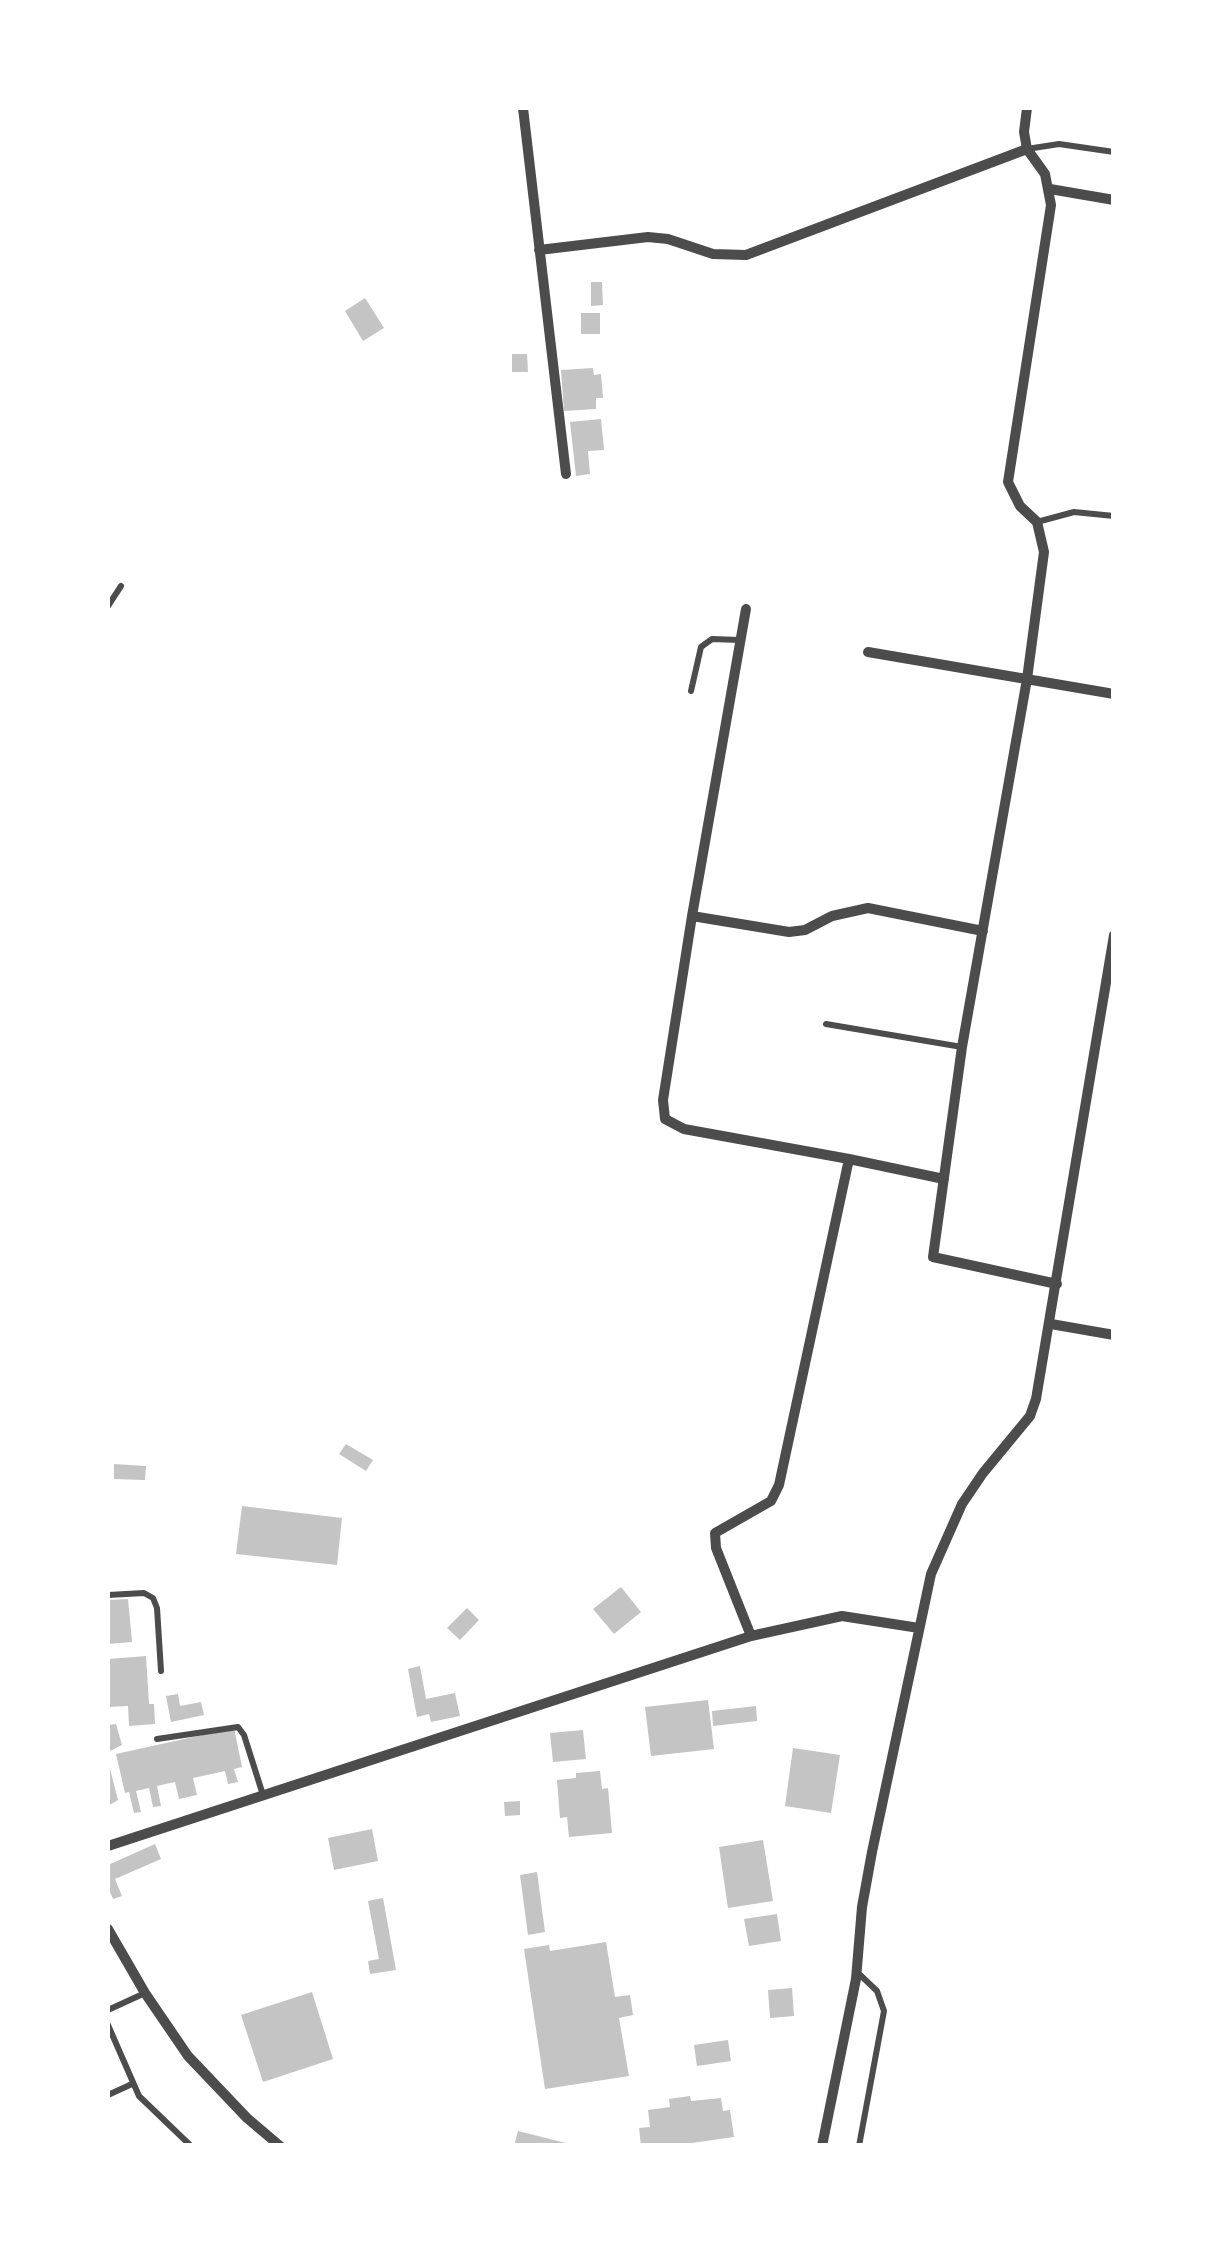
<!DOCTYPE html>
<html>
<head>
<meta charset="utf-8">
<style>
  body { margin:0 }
  #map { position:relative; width:1221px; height:2253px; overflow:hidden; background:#fff; font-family:"Sofia Sans Condensed",sans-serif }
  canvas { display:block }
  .frame { position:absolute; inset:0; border:110px solid #fff; pointer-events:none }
</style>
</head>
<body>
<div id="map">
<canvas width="1221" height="2253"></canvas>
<div class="frame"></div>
</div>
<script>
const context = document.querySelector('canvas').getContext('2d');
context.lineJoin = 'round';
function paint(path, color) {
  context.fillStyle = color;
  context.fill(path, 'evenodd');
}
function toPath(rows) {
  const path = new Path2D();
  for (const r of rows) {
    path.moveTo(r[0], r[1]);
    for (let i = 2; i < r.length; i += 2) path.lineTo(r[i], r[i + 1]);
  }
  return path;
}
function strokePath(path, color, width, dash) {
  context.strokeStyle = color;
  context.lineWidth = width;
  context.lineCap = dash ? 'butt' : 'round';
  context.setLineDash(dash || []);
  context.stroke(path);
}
const building = toPath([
  [591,282,602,282,603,305,591,306],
  [365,298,384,328,363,341,345,311],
  [581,313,600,313,600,334,581,334],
  [512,354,527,354,528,372,512,372],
  [593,368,594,375,601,374,603,398,596,398,596,409,564,411,561,370],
  [601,419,604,450,588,451,590,474,576,476,570,422],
  [346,1444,373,1460,366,1471,339,1454],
  [114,1464,146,1466,145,1480,114,1479],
  [242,1506,342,1518,337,1565,236,1554],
  [621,1587,641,1612,614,1634,593,1609],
  [128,1599,132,1642,108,1644,108,1600],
  [467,1608,479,1620,460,1640,447,1628],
  [146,1656,149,1704,154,1704,155,1724,129,1726,128,1706,108,1707,108,1659],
  [420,1666,426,1699,455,1693,460,1716,431,1722,429,1714,417,1717,408,1669],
  [178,1694,180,1706,201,1702,204,1715,171,1722,166,1696],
  [708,1700,714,1749,651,1756,645,1707],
  [756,1706,757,1721,713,1726,712,1711],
  [116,1724,122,1745,108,1752,108,1725],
  [234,1728,242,1767,234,1769,238,1782,228,1784,225,1771,193,1778,197,1795,179,1799,175,1782,157,1786,161,1806,153,1807,149,1788,136,1791,141,1812,134,1813,129,1792,125,1793,116,1754],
  [583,1730,586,1759,553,1762,550,1733],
  [793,1748,840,1755,831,1813,785,1806],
  [108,1761,118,1800,108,1806],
  [600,1771,602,1789,608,1788,612,1833,569,1837,567,1817,560,1818,557,1780,576,1778,576,1773],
  [520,1801,520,1815,505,1816,504,1802],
  [372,1829,378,1861,334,1870,328,1838],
  [763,1840,773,1901,728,1908,719,1847],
  [155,1844,161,1859,115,1879,122,1896,113,1899,108,1887,108,1865],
  [537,1872,545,1932,528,1935,520,1875],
  [383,1898,396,1970,370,1974,368,1961,379,1959,368,1901],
  [777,1914,781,1941,749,1946,744,1919],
  [606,1942,615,1997,630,1995,633,2015,619,2018,629,2076,545,2089,524,1949,549,1945,550,1951],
  [792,1988,794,2016,770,2018,768,1990],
  [312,1992,333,2059,263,2082,241,2015],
  [728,2040,731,2061,697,2066,694,2045],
  [690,2096,691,2101,721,2098,723,2111,730,2110,734,2137,671,2146,641,2146,639,2128,650,2127,648,2110,670,2107,669,2099],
  [518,2131,570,2144,570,2146,514,2146]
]);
const service = toPath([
  [1027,149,1059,144,1114,152],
  [1037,522,1074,512,1114,516],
  [108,606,121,586],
  [691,691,701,647,712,639,740,640],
  [826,1024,962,1047],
  [108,1595,144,1593,153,1598,157,1608,161,1671],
  [157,1739,238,1727,244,1735,263,1795],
  [856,1971,877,1991,884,2011,859,2146],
  [108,2010,145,1993],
  [108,2025,139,2096,191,2146],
  [108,2095,132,2084]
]);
const minor = toPath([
  [523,108,566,474],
  [1027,108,1024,132,1027,149,1045,174,1051,205,1008,482,1020,506,1037,522,1044,552,1027,679,962,1047,933,1257,1057,1284],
  [1050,189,1114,200],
  [539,250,648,237,668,239,713,254,746,255,1027,149],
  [746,609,692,916,663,1100,665,1119,684,1129,849,1159,779,1485,771,1501,715,1533,716,1548,751,1636],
  [868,652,1114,694],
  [692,916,789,932,805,930,832,916,868,908,983,931],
  [849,1159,944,1179],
  [1051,1324,1114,1335],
  [108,1846,751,1636,842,1616,919,1628],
  [108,1929,145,1993,188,2056,247,2118,280,2146],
  [822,2146,856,1979,862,1907,872,1852,931,1574,962,1504,983,1473,1030,1416,1036,1399,1114,935]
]);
paint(building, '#c4c4c4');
strokePath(service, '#4c4c4c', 6);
strokePath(minor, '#4c4c4c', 10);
</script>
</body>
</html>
